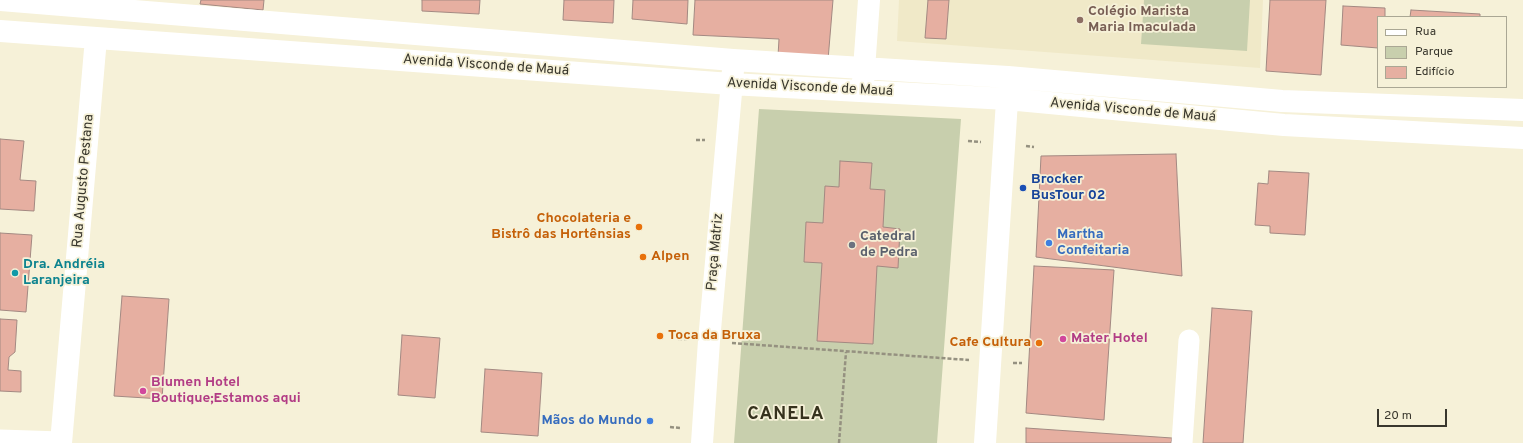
<!DOCTYPE html>
<html>
<head>
<meta charset="utf-8">
<style>
  body { margin:0 }
  #map { position:relative; width:1523px; height:443px; overflow:hidden; background:#f6f1d8; font-family:Overpass,sans-serif }
  canvas { display:block }
  .legend { position:absolute; left:1377px; top:16px; width:130px; height:72px; box-sizing:border-box; background:#f6f1d8; border:1px solid #aaa794; margin:0; padding:5px 7px; list-style:none; font-size:12px; color:#39372d }
  .legend li { display:flex; align-items:center; gap:8px; height:20px }
  .legend b { width:20px; border:1px solid #aaa794 }
  .scale { position:absolute; left:1377px; top:409px; width:70px; height:18px; box-sizing:border-box; border:2px solid #39372d; border-top:0; padding-left:5px; font-size:12px; line-height:14px; white-space:nowrap; color:#39372d; -webkit-text-stroke:3px #f6f1d8; paint-order:stroke }
</style>
</head>
<body>
<div id="map">
<canvas width="1523" height="443"></canvas>
<ul class="legend">
<li><b style="height:5px;background:#fff"></b>Rua</li>
<li><b style="height:11px;background:#c8cfad"></b>Parque</li>
<li><b style="height:11px;background:#e6afa1"></b>Edifício</li>
</ul>
<div class="scale">20 m</div>
</div>
<script>
const context = document.querySelector('canvas').getContext('2d');
context.lineJoin = 'round';
function paint(path, color) {
  context.fillStyle = color;
  context.fill(path, 'evenodd');
}
function toPath(rows) {
  const path = new Path2D();
  for (const r of rows) {
    path.moveTo(r[0], r[1]);
    for (let i = 2; i < r.length; i += 2) path.lineTo(r[i], r[i + 1]);
  }
  return path;
}
function strokePath(path, color, width, dash) {
  context.strokeStyle = color;
  context.lineWidth = width;
  context.lineCap = dash ? 'butt' : 'round';
  context.setLineDash(dash || []);
  context.stroke(path);
}
function drawText(font, color, halo, rows, align = 'center') {
  context.font = font + ' Overpass,sans-serif';
  context.lineWidth = 3.5;
  context.setLineDash([]);
  context.textBaseline = 'middle';
  context.strokeStyle = halo;
  context.fillStyle = color;
  for (const [text, x, y, turn = 0] of rows) {
    context.save();
    context.translate(x, y);
    context.rotate((+turn || 0) * Math.PI / 180);
    context.textAlign = isNaN(turn) ? turn : align;
    if (halo) context.strokeText(text, 0, 0);
    context.fillText(text, 0, 0);
    context.restore();
  }
}
const built = toPath([
  [899,0,1263,0,1260,68,897,41]
]);
const green = toPath([
  [1144,0,1250,0,1247,51,1141,44],
  [759,109,961,119,937,443,734,443]
]);
const building = toPath([
  [201,0,264,0,263,10,200,4,201,0],
  [422,0,480,0,479,14,422,11,422,0],
  [564,0,614,0,613,23,563,20,564,0],
  [633,0,688,0,687,24,632,19,633,0],
  [695,0,833,0,828,60,778,56,779,39,693,35,695,0],
  [928,0,949,0,946,39,925,38,928,0],
  [1270,0,1326,0,1321,75,1266,71,1270,0],
  [1343,6,1385,8,1385,17,1378,17,1378,48,1341,45,1343,6],
  [1411,10,1480,14,1480,17,1410,17,1411,10],
  [0,139,24,141,20,180,36,181,34,211,0,209,0,139],
  [1176,154,1182,276,1036,257,1041,156,1176,154],
  [840,161,872,163,870,189,885,190,883,227,900,229,898,268,877,266,873,344,817,341,822,263,804,262,806,222,823,223,825,186,839,187,840,161],
  [1269,171,1309,173,1305,235,1270,233,1270,226,1255,225,1258,183,1268,184,1269,171],
  [0,233,32,235,26,312,0,310,0,233],
  [1034,266,1114,270,1104,420,1026,413,1034,266],
  [122,296,169,299,162,399,114,396,122,296],
  [1212,308,1252,311,1243,443,1203,443,1212,308],
  [0,319,17,320,15,352,9,357,8,370,21,371,21,392,0,391,0,319],
  [402,335,440,338,435,398,398,395,402,335],
  [485,369,542,373,538,436,481,432,485,369],
  [1026,428,1172,438,1171,443,1026,443,1026,428]
]);
const path = toPath([
  [696,140,705,140],
  [968,141,981,142],
  [1026,146,1034,147],
  [678,339,687,339],
  [732,343,969,360],
  [1013,363,1022,363],
  [670,427,680,428],
  [839,443,846,352]
]);
const street = toPath([
  [0,440,61,442],
  [1182,443,1189,340]
]);
const secondary = toPath([
  [0,0,733,60,1008,77,1282,101,1523,110],
  [0,31,731,84,1007,99,1284,125,1523,138],
  [863,83,869,0],
  [61,443,96,38],
  [702,443,709,341,733,70],
  [985,443,1008,85]
]);
const markers = [
  [1080,20,4,"#8d6e63"],
  [1023,188,4,"#1a4fb4"],
  [639,227,4,"#e8710a"],
  [1049,243,4,"#3f7fe0"],
  [852,245,4,"#6b7280"],
  [643,257,4,"#e8710a"],
  [15,273,4,"#0f9aa8"],
  [660,336,4,"#e8710a"],
  [1063,339,4,"#d1479c"],
  [1039,343,4,"#e8710a"],
  [143,391,4,"#d1479c"],
  [650,421,4,"#3f7fe0"]
];
const educationNames = [
  ["Colégio Marista",1088,12],
  ["Maria Imaculada",1088,28]
];
const streetNames = [
  ["Avenida Visconde de Mauá",486,66,4],
  ["Avenida Visconde de Mauá",810,88,3],
  ["Avenida Visconde de Mauá",1133,111,5],
  ["Rua Augusto Pestana",84,181,-85],
  ["Praça Matriz",716,252,-85]
];
const transitNames = [
  ["Brocker",1031,180],
  ["BusTour 02",1031,196]
];
const foodNames = [
  ["Chocolateria e",631,219],
  ["Bistrô das Hortênsias",631,235],
  ["Alpen",651,257,"left"],
  ["Toca da Bruxa",668,336,"left"],
  ["Cafe Cultura",1031,343]
];
const shopNames = [
  ["Martha",1057,235],
  ["Confeitaria",1057,251],
  ["Mãos do Mundo",642,421,"right"]
];
const worshipNames = [
  ["Catedral",860,237],
  ["de Pedra",860,253]
];
const cultureNames = [
  ["Dra. Andréia",23,265],
  ["Laranjeira",23,281]
];
const hotelNames = [
  ["Mater Hotel",1071,339],
  ["Blumen Hotel",151,383],
  ["Boutique;Estamos aqui",151,399]
];
const districtNames = [
  ["CANELA",786,415]
];
paint(built, '#f0e9c8');
paint(green, '#c8cfad');
paint(building, '#e6afa1');
strokePath(building, '#a38982', 1);
strokePath(path, '#959180', 2.5, [4, 2]);
strokePath(street, '#fff', 21);
strokePath(secondary, '#fff', 22);
for (const [x, y, r, color] of markers) {
  const dot = new Path2D();
  dot.arc(x, y, r, 0, 2 * Math.PI);
  context.fillStyle = color;
  context.fill(dot);
  strokePath(dot, '#f6f1d8', 1.5);
}
drawText('bold 14px', '#785e54', '#f6f1d8', educationNames, 'left');
drawText('14px', '#39372d', '#f6f1d8', streetNames);
drawText('bold 14px', '#164399', '#f6f1d8', transitNames, 'left');
drawText('bold 14px', '#c56008', '#f6f1d8', foodNames, 'right');
drawText('bold 14px', '#366cbe', '#f6f1d8', shopNames, 'left');
drawText('bold 14px', '#5b616d', '#f6f1d8', worshipNames, 'left');
drawText('bold 14px', '#0d838f', '#f6f1d8', cultureNames, 'left');
drawText('bold 14px', '#b23c85', '#f6f1d8', hotelNames, 'left');
context.letterSpacing = '1px';
drawText('bold 18px', '#36321d', '#f6f1d8', districtNames);
context.letterSpacing = '0px';
</script>
</body>
</html>
